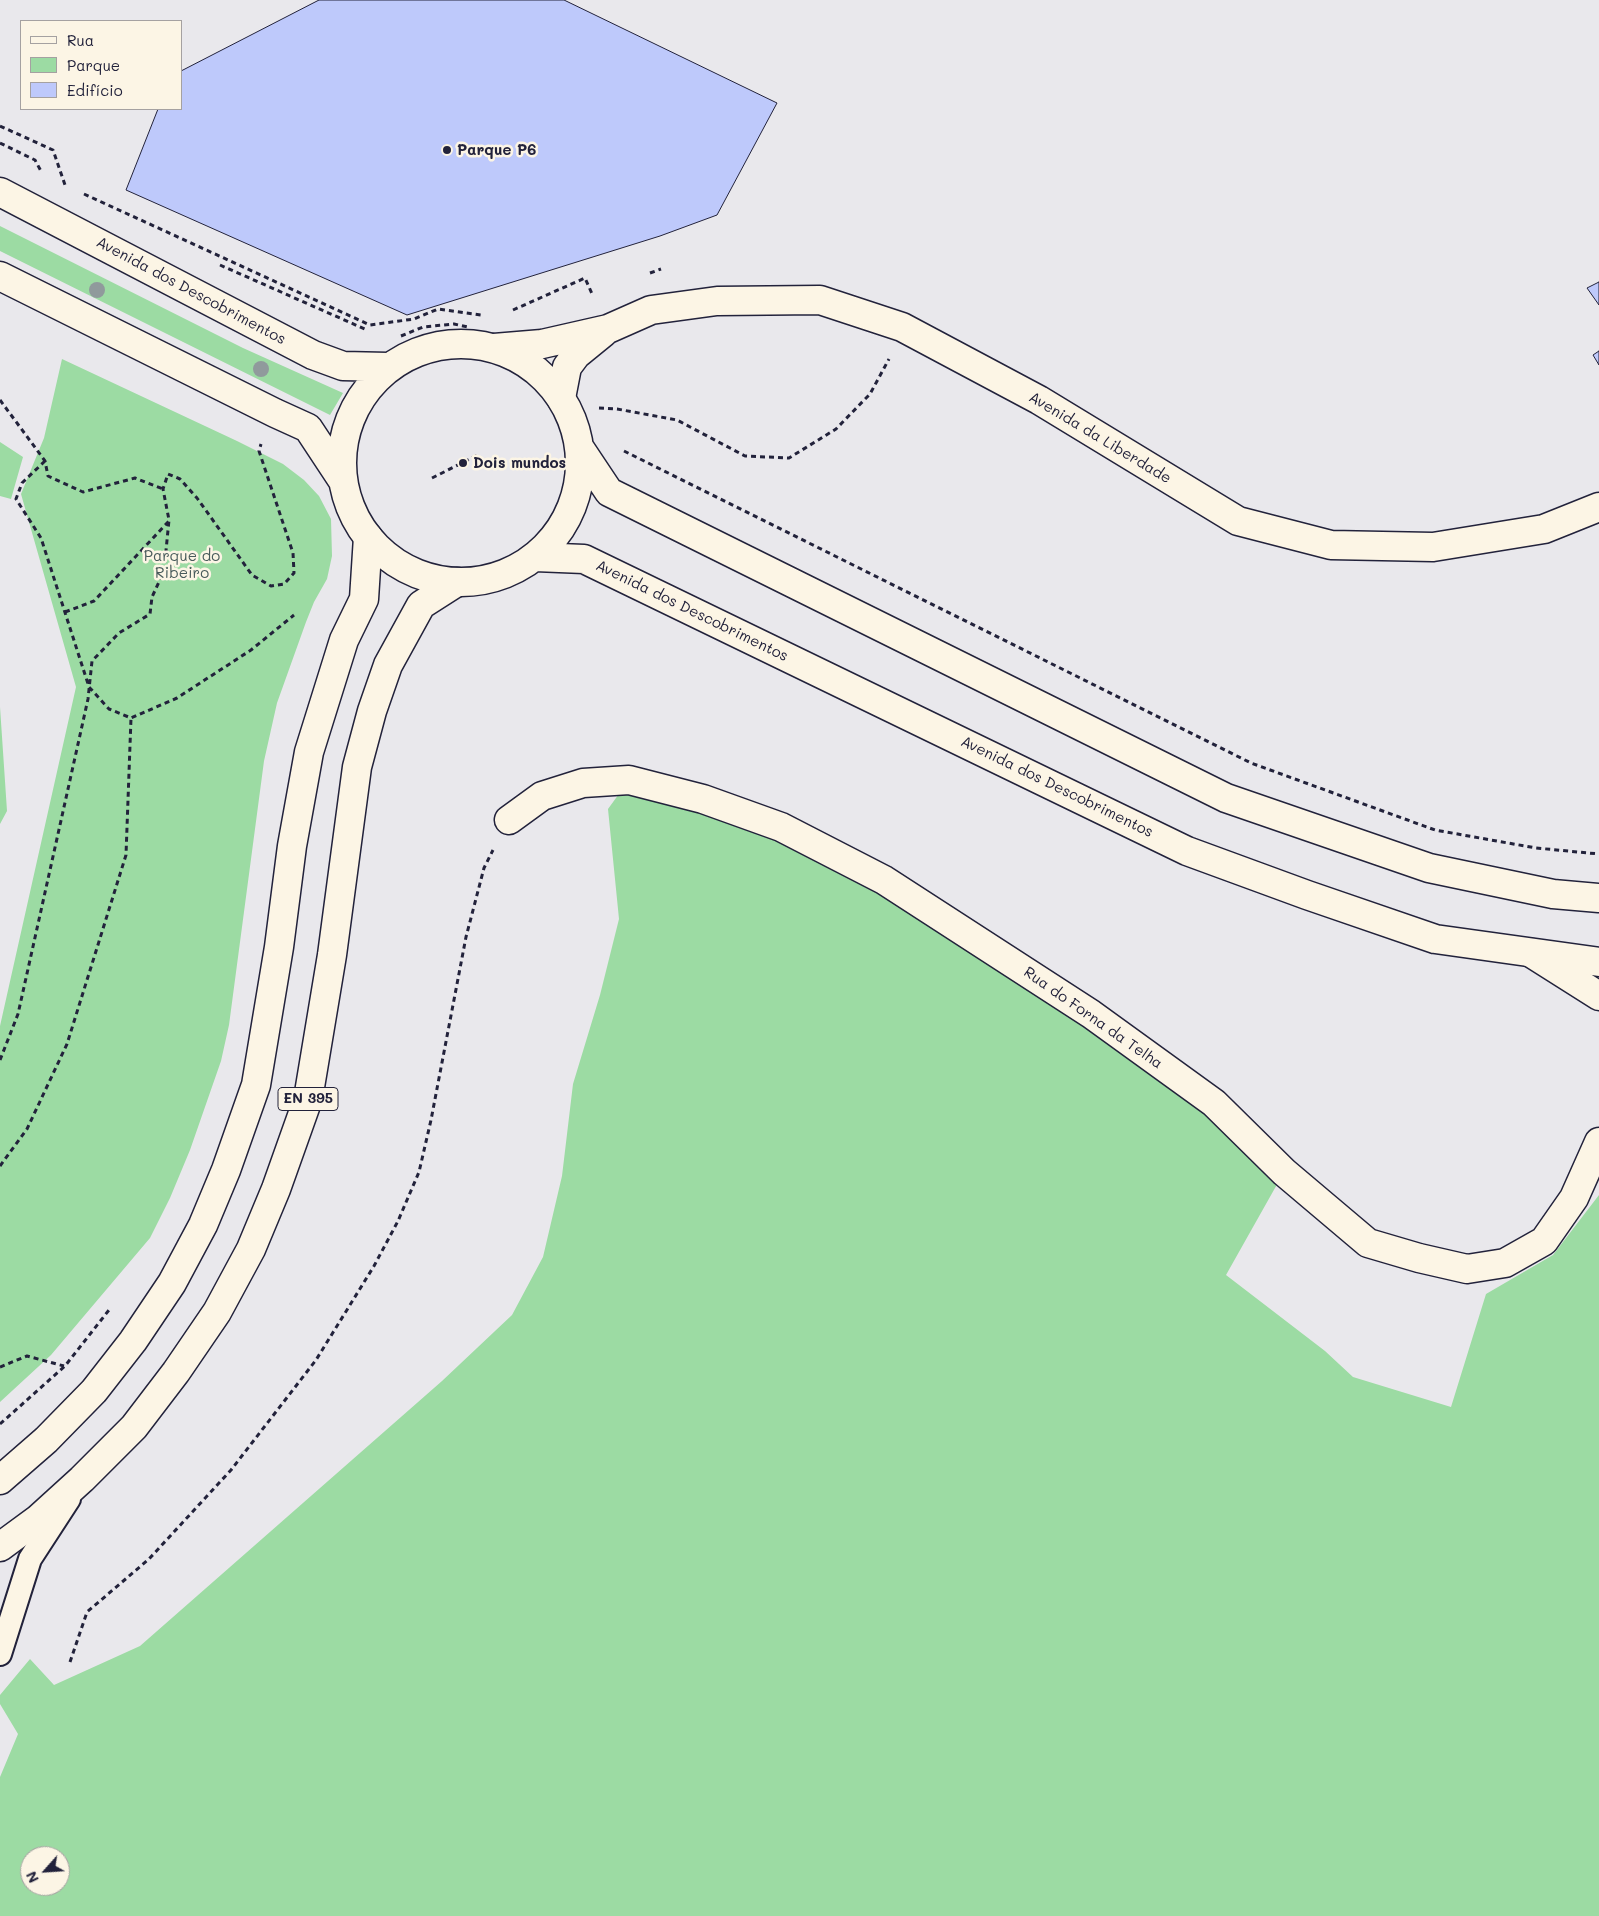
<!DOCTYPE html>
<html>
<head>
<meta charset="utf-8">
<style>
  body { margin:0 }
  #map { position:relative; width:1599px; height:1916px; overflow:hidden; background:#e9e8ec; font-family:Mali,sans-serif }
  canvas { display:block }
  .legend { position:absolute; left:20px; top:20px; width:162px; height:90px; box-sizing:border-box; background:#fcf5e5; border:1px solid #a5a1a1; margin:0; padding:6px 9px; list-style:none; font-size:15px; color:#22223b }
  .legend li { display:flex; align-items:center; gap:10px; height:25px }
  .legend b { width:25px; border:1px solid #a5a1a1 }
  .north { position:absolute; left:20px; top:1846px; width:50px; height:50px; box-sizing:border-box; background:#fcf5e5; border:1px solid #a5a1a1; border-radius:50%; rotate:244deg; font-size:14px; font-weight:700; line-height:20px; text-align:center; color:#22223b }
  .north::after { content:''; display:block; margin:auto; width:18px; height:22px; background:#22223b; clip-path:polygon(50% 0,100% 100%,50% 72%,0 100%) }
</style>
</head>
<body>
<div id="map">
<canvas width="1599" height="1916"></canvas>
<ul class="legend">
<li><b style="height:6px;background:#fcf5e5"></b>Rua</li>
<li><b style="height:14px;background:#9cdba3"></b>Parque</li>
<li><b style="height:14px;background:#bec9fb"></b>Edifício</li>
</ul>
<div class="north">N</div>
</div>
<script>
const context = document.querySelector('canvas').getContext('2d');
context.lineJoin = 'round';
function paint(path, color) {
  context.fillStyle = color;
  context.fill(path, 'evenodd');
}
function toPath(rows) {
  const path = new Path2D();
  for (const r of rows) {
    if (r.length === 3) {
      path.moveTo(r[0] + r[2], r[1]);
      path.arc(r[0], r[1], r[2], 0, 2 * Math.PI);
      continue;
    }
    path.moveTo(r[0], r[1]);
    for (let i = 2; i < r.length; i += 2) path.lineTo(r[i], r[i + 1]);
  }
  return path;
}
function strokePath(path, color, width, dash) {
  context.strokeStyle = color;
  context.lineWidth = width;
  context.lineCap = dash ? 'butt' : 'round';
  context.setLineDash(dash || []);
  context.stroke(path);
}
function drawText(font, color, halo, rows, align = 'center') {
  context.font = font + ' Mali,sans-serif';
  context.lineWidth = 5;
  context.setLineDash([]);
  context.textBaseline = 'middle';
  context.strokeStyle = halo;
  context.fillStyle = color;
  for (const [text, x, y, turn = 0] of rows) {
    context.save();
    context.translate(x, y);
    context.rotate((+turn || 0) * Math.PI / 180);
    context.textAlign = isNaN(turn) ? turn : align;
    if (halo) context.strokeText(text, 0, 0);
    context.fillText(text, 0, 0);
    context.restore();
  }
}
const green = toPath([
  [0,226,243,348,343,393,330,415,0,251],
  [62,359,237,441,283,464,304,480,319,496,331,519,332,556,327,579,314,602,306,622,277,703,264,761,229,1025,221,1061,190,1150,170,1198,150,1238,51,1355,0,1402,0,1026,76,687,21,494,44,438],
  [0,442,23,457,11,499,0,496],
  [0,707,7,811,0,824],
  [629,780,781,827,1091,1014,1284,1172,1226,1275,1325,1351,1353,1377,1451,1407,1486,1294,1553,1255,1599,1195,1599,1916,0,1916,0,1777,18,1734,0,1704,0,1695,30,1659,54,1685,140,1646,442,1381,512,1315,543,1257,562,1176,573,1084,600,995,619,919,608,809],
  [30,1856,60,1856,60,1886,30,1886]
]);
const building = toPath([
  [319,0,564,0,777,103,717,215,660,236,407,315,126,190,158,109,181,109,181,71,319,0],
  [1599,282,1599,305,1587,288,1599,282],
  [1599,351,1599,365,1593,355,1599,351]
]);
const path = toPath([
  [0,126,53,150,65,185],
  [0,143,35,160,42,173],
  [84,194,370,325,414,319,438,309,481,315],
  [220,265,367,330],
  [650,273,661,269],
  [513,310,585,278,593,296],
  [401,336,423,327,454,324,468,327],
  [0,400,45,461,48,476,83,492,135,478,163,489],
  [599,408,617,409,677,420,745,456,789,458,836,429,870,394,889,359],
  [624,451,1251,763,1435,830,1536,848,1599,854],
  [45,461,22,483,16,499,41,538,89,687,109,709,131,718,177,698,251,650,294,615],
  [432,478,478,455],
  [65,612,94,601,169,521],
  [0,1060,18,1014,88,699,92,661,119,633,150,614,152,597,164,571,169,520,163,489,168,474,180,479,197,498,252,575,271,586,284,584,294,573,293,553,259,451,261,444],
  [0,1166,27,1129,67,1044,126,855,131,718],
  [0,1367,27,1356,64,1366],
  [0,1424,65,1366,109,1310],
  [70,1662,87,1612,149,1559,231,1470,316,1360,374,1266,398,1221,419,1172,431,1120,466,937,484,868,493,850]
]);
const service = toPath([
  [0,1654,30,1559,69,1499]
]);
const minor = toPath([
  [509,820,542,796,583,783,629,780,703,799,781,827,884,880,1091,1014,1214,1103,1284,1172,1368,1243,1419,1258,1467,1269,1505,1263,1544,1241,1574,1198,1599,1142],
  [1531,953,1599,996]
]);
const tertiary = toPath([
  [494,348,542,344,608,329,651,310,717,301,820,300,902,327,1039,400,1238,521,1331,545,1433,547,1544,529,1599,507],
  [561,398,567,367,576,355,603,333]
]);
const secondary = toPath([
  [0,192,313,355,343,366,388,367],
  [0,276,275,413,308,428,343,481],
  [461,463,119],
  [579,447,609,492,1226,798,1429,868,1553,894,1599,898],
  [535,557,584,559,1187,851,1307,895,1435,939,1599,962]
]);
const primary = toPath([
  [0,1480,46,1440,94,1391,133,1341,172,1283,203,1225,226,1170,256,1085,279,947,292,846,309,752,344,640,364,599,368,537],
  [0,1547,38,1519,82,1479,134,1427,176,1372,217,1312,251,1249,276,1189,308,1099,332,955,357,767,372,711,388,665,421,605,457,582]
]);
const trees = [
  [97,290],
  [261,369]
];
const markers = [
  [447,150,5,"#22223b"],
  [463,463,5,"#22223b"]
];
const shields = [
  [308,1099,60]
];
const shieldNames = [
  ["EN 395",308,1099]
];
const poiNames = [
  ["Parque P6",457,150],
  ["Dois mundos",473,463]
];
const streetNames = [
  ["Avenida dos Descobrimentos",191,291,28],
  ["Avenida da Liberdade",1100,438,31],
  ["Avenida dos Descobrimentos",692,611,26],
  ["Avenida dos Descobrimentos",1057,787,26],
  ["Rua do Forna da Telha",1093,1018,35]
];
const parkNames = [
  ["Parque do",182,556],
  ["Ribeiro",182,573]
];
paint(green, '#9cdba3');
paint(building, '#bec9fb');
strokePath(building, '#22223b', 1);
strokePath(service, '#22223b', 26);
strokePath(minor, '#22223b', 31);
strokePath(tertiary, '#22223b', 31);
strokePath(secondary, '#22223b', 31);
strokePath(primary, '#22223b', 31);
strokePath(path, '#22223b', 3, [5, 4]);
strokePath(service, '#fcf5e5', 22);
strokePath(minor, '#fcf5e5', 28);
strokePath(tertiary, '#fcf5e5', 28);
strokePath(secondary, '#fcf5e5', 28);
strokePath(primary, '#fcf5e5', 28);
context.fillStyle = '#909a9c';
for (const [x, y] of trees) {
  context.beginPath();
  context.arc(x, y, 8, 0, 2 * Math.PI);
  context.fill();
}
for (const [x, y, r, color] of markers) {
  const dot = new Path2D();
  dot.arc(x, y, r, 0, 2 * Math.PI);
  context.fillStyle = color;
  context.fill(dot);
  strokePath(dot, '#fcf5e5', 2);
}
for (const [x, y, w] of shields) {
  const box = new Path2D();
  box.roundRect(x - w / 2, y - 11.5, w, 23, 4);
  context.fillStyle = '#fcf5e5';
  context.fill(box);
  strokePath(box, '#22223b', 1);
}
drawText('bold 14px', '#22223b', null, shieldNames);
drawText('bold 15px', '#22223b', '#fcf5e5', poiNames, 'left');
drawText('15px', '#22223b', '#fcf5e5', streetNames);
drawText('15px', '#475a5a', '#fcf5e5', parkNames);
</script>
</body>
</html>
